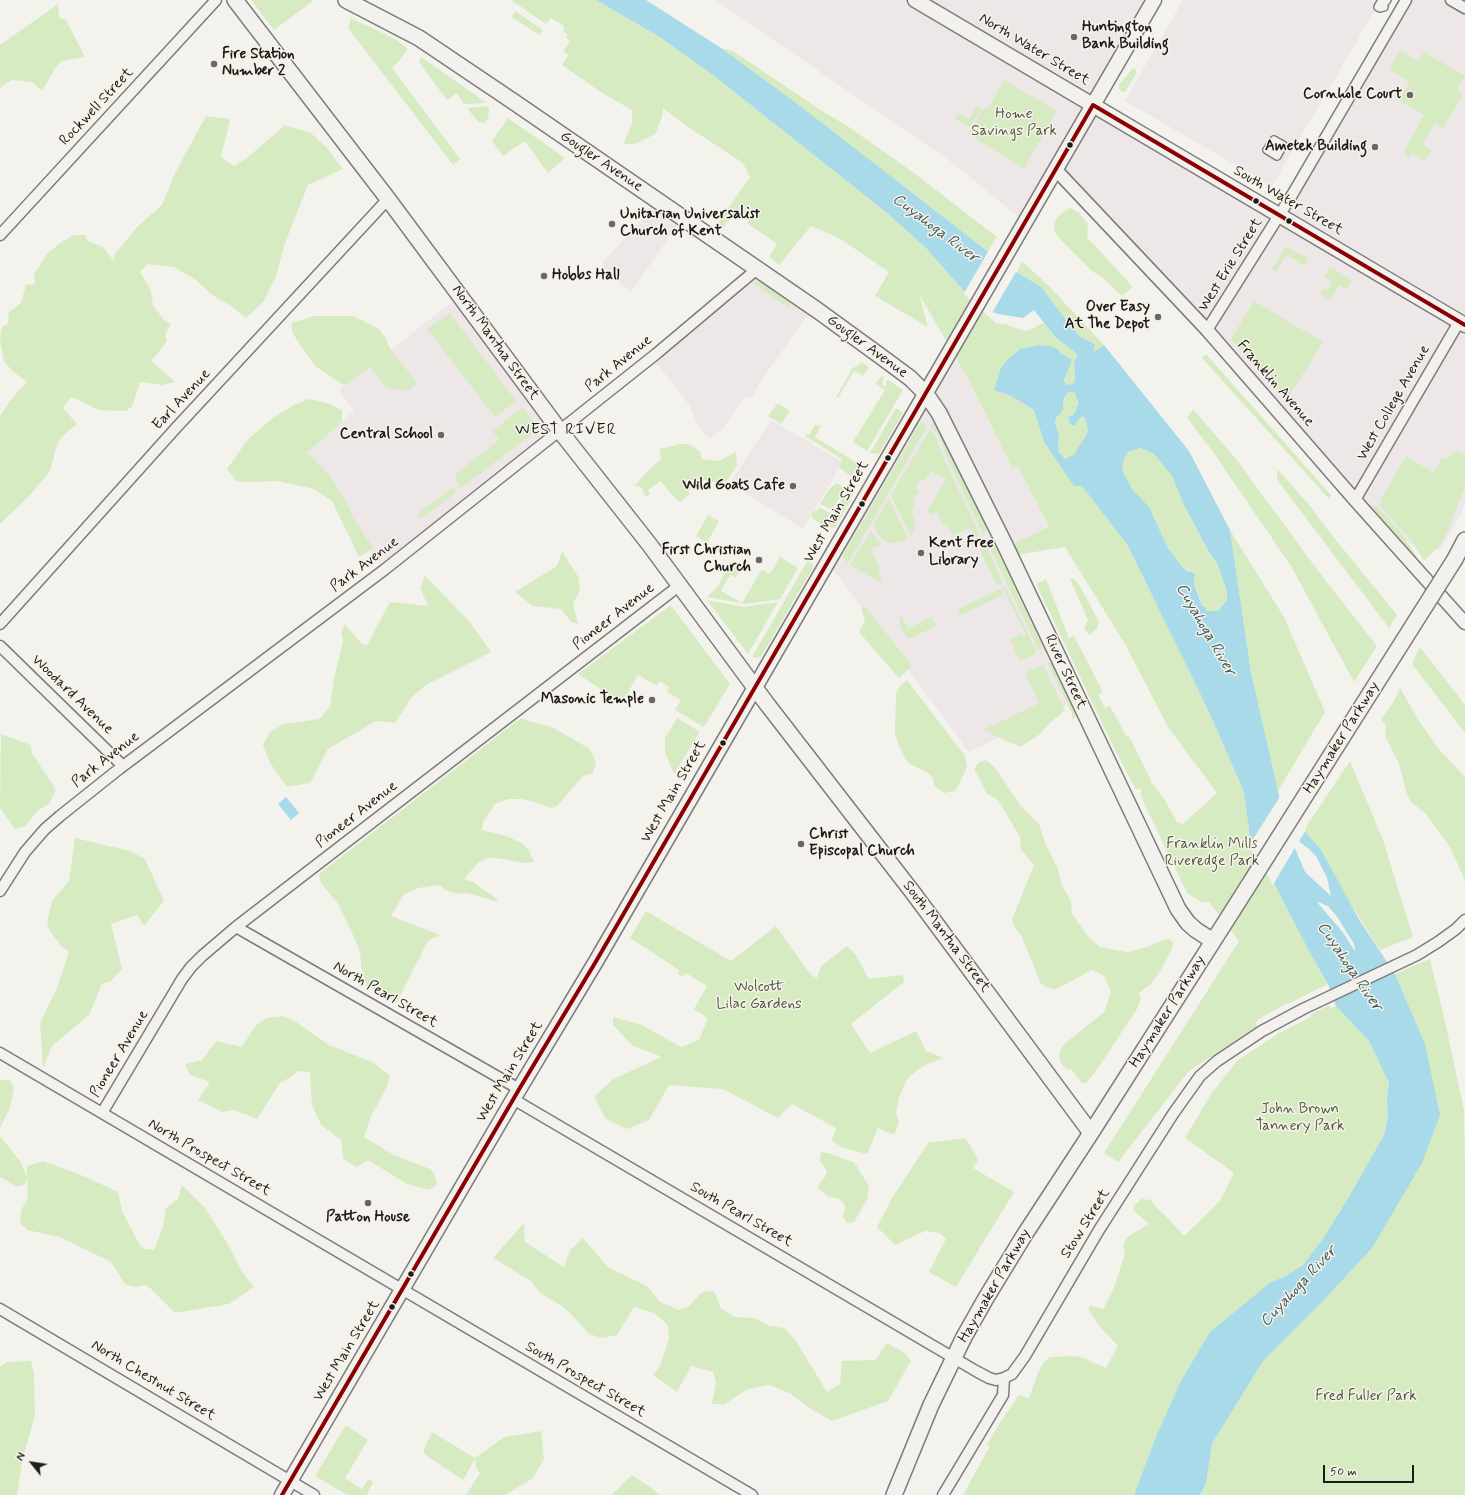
<!DOCTYPE html>
<html>
<head>
<meta charset="utf-8">
<style>
  body { margin:0 }
  #map { position:relative; width:1465px; height:1495px; overflow:hidden; background:#f4f2ec; font-family:Mynerve,sans-serif }
  canvas { display:block }
  .north { position:absolute; left:12px; top:1443px; width:40px; height:40px; -webkit-text-stroke:3px #f7f3e8; paint-order:stroke; rotate:300deg; font-size:11px; font-weight:700; line-height:16px; text-align:center; color:#1c1c1c }
  .north::after { content:''; display:block; margin:auto; width:14px; height:18px; background:#1c1c1c; clip-path:polygon(50% 0,100% 100%,50% 72%,0 100%) }
  .scale { position:absolute; left:1323px; top:1465px; width:91px; height:18px; box-sizing:border-box; border:2px solid #1c1c1c; border-top:0; padding-left:5px; font-size:12px; line-height:14px; white-space:nowrap; color:#1c1c1c; -webkit-text-stroke:3px #f7f3e8; paint-order:stroke }
</style>
</head>
<body>
<div id="map">
<canvas width="1465" height="1495"></canvas>
<div class="north">N</div>
<div class="scale">50 m</div>
</div>
<script>
const context = document.querySelector('canvas').getContext('2d');
context.lineJoin = 'round';
function paint(path, color) {
  context.fillStyle = color;
  context.fill(path, 'evenodd');
}
function toPath(rows) {
  const path = new Path2D();
  for (const r of rows) {
    path.moveTo(r[0], r[1]);
    for (let i = 2; i < r.length; i += 2) path.lineTo(r[i], r[i + 1]);
  }
  return path;
}
function strokePath(path, color, width, dash) {
  context.strokeStyle = color;
  context.lineWidth = width;
  context.lineCap = dash ? 'butt' : 'round';
  context.setLineDash(dash || []);
  context.stroke(path);
}
function drawText(font, color, halo, rows, align = 'center') {
  context.font = font + ' Mynerve,sans-serif';
  context.lineWidth = 3;
  context.setLineDash([]);
  context.textBaseline = 'middle';
  context.strokeStyle = halo;
  context.fillStyle = color;
  for (const [text, x, y, turn = 0] of rows) {
    context.save();
    context.translate(x, y);
    context.rotate((+turn || 0) * Math.PI / 180);
    context.textAlign = isNaN(turn) ? turn : align;
    if (halo) context.strokeText(text, 0, 0);
    context.fillText(text, 0, 0);
    context.restore();
  }
}
const built = toPath([
  [715,0,1154,0,1025,222,950,161],
  [1183,0,1390,0,1379,10,1375,10,1272,186,1125,101],
  [1406,0,1465,0,1465,503,1458,520,1440,549,1424,555,1355,500,1355,494,1212,336,1213,322],
  [1094,107,1277,215,1207,328,1058,170],
  [653,201,681,220,631,292,606,273,602,263,636,226],
  [758,272,814,310,804,320,759,384,751,399,745,397,721,431,717,432,710,439,703,433,696,422,690,406,654,360],
  [460,296,560,431,384,570,305,455,354,411,339,390],
  [952,348,1012,468,1018,466,1049,528,1018,557,1085,697,969,752,828,562],
  [771,420,843,462,803,529,730,483]
]);
const green = toPath([
  [251,0,314,0,274,30],
  [511,0,596,0,658,36,713,75,887,213,926,248,977,306,997,324,1005,324,1024,331,1030,330,1043,323,1055,337,1077,354,1077,357,1074,361,1075,380,1074,383,1068,385,1064,380,1066,375,1059,352,1060,350,1050,346,1039,345,1020,349,1015,353,999,392,1011,396,1034,410,1044,442,1074,485,1082,486,1128,546,1209,712,1244,792,1251,847,1258,854,1328,984,1288,1004,1287,1003,1257,1020,1256,1027,1189,1071,1118,1162,1104,1153,1239,941,1209,902,1201,902,1187,893,1144,803,1141,796,1141,788,1136,790,1112,744,1036,584,1046,579,1069,638,1074,636,1103,692,1098,695,1105,708,1110,706,1127,737,1129,736,1151,780,1150,781,1163,797,1177,822,1183,824,1217,793,1168,727,1125,644,1065,547,1022,554,1018,556,1014,548,1017,542,1049,527,1018,466,1012,469,1012,468,967,377,919,294,928,327,875,296,889,272,839,238,811,226,779,265,769,257,777,244,747,223,749,221,738,213,736,216,733,214,724,227,718,223,750,177,743,163,685,125,663,108,662,117,655,134,635,144,623,144,632,124,632,110,602,93,562,65,569,55,563,51,570,41,566,38,568,35,564,32,564,26,551,18,546,24],
  [58,4,59,18,66,20,85,57,61,61,54,70,42,91,32,82,12,80,2,86,0,89,0,45],
  [515,11,543,30,539,35,512,17],
  [351,18,395,39,408,49,399,61,392,68,460,159,453,165,348,28],
  [721,48,733,51,825,113,846,125,914,173,997,237,988,251],
  [1400,51,1418,61,1425,51,1428,52,1427,54,1465,76,1458,88,1462,94,1460,99,1443,128,1435,123,1422,144,1431,150,1425,161,1412,153,1410,157,1405,154,1406,152,1404,151,1424,115,1398,100,1410,82,1389,70],
  [421,57,487,103,464,104,457,93,447,100,422,66,419,61],
  [1133,68,1136,69,1136,74,1125,92,1122,92,1119,89,1119,85],
  [1004,80,1057,111,1024,169,968,134,982,110,988,108],
  [486,106,489,108,488,120,486,120,485,123,478,122,467,108],
  [977,106,981,109,970,127,955,119,958,113,969,119],
  [206,116,230,119,227,133,221,157,234,166,248,157,285,125,311,133,328,149,343,169,308,185,285,243,276,276,264,301,246,318,234,308,211,294,196,280,174,267,148,264,140,272,151,290,153,305,164,320,171,324,165,334,167,340,163,347,151,361,175,382,162,385,140,382,132,407,125,411,99,410,72,397,68,400,63,408,77,424,64,435,59,441,55,452,50,471,30,495,0,524,0,416,12,398,27,382,16,374,4,362,0,340,2,327,8,323,9,312,21,303,26,285,35,284,34,274,48,253,60,243,74,235,85,235,88,241,103,247,114,261,114,255,138,226,162,205,175,173],
  [508,118,565,158,548,173,525,141,503,156,492,141],
  [1071,208,1079,213,1088,224,1087,237,1133,287,1122,296,1100,275,1093,272,1061,240,1055,232,1054,225,1057,218,1063,212],
  [1286,247,1309,258,1305,266,1286,255,1276,272,1272,269],
  [1022,261,1049,286,1104,345,1093,352,1088,341,1080,337,1022,276,1017,272],
  [1330,267,1352,280,1346,290,1339,285,1331,300,1320,294,1323,289,1327,291,1332,282,1323,276,1325,275],
  [756,282,761,282,790,302,790,309,753,283],
  [1254,301,1323,342,1286,401,1231,339],
  [450,313,516,401,495,417,427,329],
  [314,316,353,316,379,329,385,337,391,350,417,383,408,391,386,387,370,367,345,386,315,366,293,334,291,323],
  [1206,354,1331,495,1329,499,1202,358],
  [862,362,869,367,863,376,854,371,838,398,836,397,852,369],
  [881,376,884,377,882,382,884,386,886,387,886,381,888,380,903,390,867,451,853,442,885,390,876,384],
  [1068,392,1075,393,1077,398,1077,407,1073,415,1074,425,1081,417,1084,417,1086,421,1088,430,1086,436,1079,446,1075,454,1065,459,1058,451,1059,436,1055,422,1064,404,1065,395],
  [309,399,327,403,342,410,342,422,307,453,328,473,347,504,353,518,370,543,373,549,359,557,332,501,314,489,277,481,250,482,236,481,227,469,248,439,273,418,292,406],
  [778,403,790,411,781,424,768,416],
  [523,407,538,427,535,432,461,488,455,480,457,478,455,474,499,440,493,431,501,425,501,424],
  [896,408,903,413,879,454,870,453],
  [1193,409,1236,459,1319,572,1377,646,1354,682,1291,566,1213,452,1187,418],
  [921,421,927,427,848,563,842,557],
  [933,423,944,441,987,529,983,534,947,458,939,436,931,426],
  [815,425,821,426,815,437,859,464,851,476,839,468,842,459,806,437,806,434,809,435],
  [930,429,936,438,945,461,980,535,975,536,970,528,953,536,947,524,943,526,937,512,930,515,928,510,946,480,931,471,924,481,921,479,915,489,919,491,913,501,915,503,911,510,915,523,914,531,911,537,891,495],
  [681,444,687,444,694,447,700,452,702,459,719,461,736,452,737,466,724,485,702,479,688,491,690,494,680,502,672,495,661,481,648,490,650,494,646,497,641,487,634,486,649,470,661,459,659,449],
  [1140,448,1154,454,1172,476,1184,505,1209,552,1217,563,1227,591,1227,600,1218,611,1206,611,1202,607,1198,592,1189,570,1184,569,1168,548,1149,507,1132,489,1122,470,1124,459,1128,452],
  [1455,451,1465,454,1465,486,1445,537,1440,545,1424,561,1413,542,1380,506,1381,499,1406,456,1434,473,1442,458,1444,459,1448,458],
  [1277,471,1279,471,1311,507,1327,529,1397,615,1389,628,1281,485,1277,478],
  [837,483,845,488,832,510,820,504,829,489],
  [453,487,457,492,420,519,417,514],
  [848,488,853,495,835,528,826,527],
  [889,498,908,539,902,542,892,543,887,542,881,538,876,531,875,522],
  [1374,506,1377,506,1403,535,1417,557,1416,558,1372,508],
  [819,507,830,513,823,525,813,519,811,515,814,510,817,511],
  [708,515,719,521,708,541,706,542,696,536],
  [1230,530,1284,617,1325,712,1278,791,1251,672],
  [871,531,878,541,883,544,871,549,881,570,878,572,882,579,878,581,850,565],
  [988,544,994,544,1018,593,1017,594,1021,601,1043,647,1039,651],
  [986,546,1003,583,997,585,980,551,981,548],
  [562,551,579,578,580,591,573,604,578,624,571,622,561,609,533,606,515,592,557,566],
  [779,556,798,568,780,599,745,604,707,597,717,587,733,560,743,565,736,578,730,575,721,591,742,603,762,569,770,574,779,559],
  [808,560,814,566,761,657,756,658,752,657],
  [425,576,470,622,491,652,426,685,412,697,395,723,376,721,328,749,310,783,287,787,270,763,263,745,270,732,284,724,320,719,330,706,334,679,343,642,341,632,345,624,362,644,367,645,390,602,428,606,420,588],
  [1070,579,1074,579,1080,586,1099,622,1097,629,1089,635,1084,628,1088,620],
  [1005,586,1037,653,1021,660,1018,658,1010,639,1022,634,1023,637,1026,635,1003,588],
  [1003,588,1003,595,961,615,958,609],
  [707,600,743,607,778,602,748,654],
  [671,605,730,684,704,727,675,710,681,700,667,692,669,687,660,681,657,686,638,675,623,701,620,702,578,674],
  [865,606,912,666,899,678,859,632,865,620,861,610],
  [902,616,908,628,932,617,936,626,912,638,908,638,905,635,900,627,899,617],
  [1420,647,1465,705,1465,733,1412,664],
  [1047,663,1052,663,1077,714,1073,720,1071,711],
  [1043,665,1065,710,1050,723,1039,735,1020,747,983,730,1039,703,1026,675,1028,671],
  [907,680,965,756,967,767,961,780,955,791,944,793,934,786,933,778,927,772,908,763,898,744,895,734,896,693,900,686],
  [1400,688,1419,721,1438,748,1465,777,1465,881,1450,847,1426,814,1411,802,1406,791,1399,764,1385,736,1386,726,1381,719,1394,701],
  [521,718,538,724,550,726,590,749,596,762,593,773,583,776,556,807,550,808,535,802,522,799,508,799,495,804,483,822,482,830,507,836,521,843,528,849,534,862,525,863,490,857,478,863,464,879,473,882,482,889,495,897,498,902,475,895,465,893,456,894,446,890,439,885,418,888,404,894,391,916,440,935,428,941,397,1002,367,986,361,966,360,952,353,935,338,904,321,883,319,874],
  [677,718,700,732,674,774,665,752,665,738],
  [1,734,31,745,32,753,56,790,49,804,37,811,26,826,15,829,0,808],
  [986,760,996,769,1020,805,1039,824,1046,845,1058,869,1062,885,1071,901,1072,914,1089,938,1100,947,1127,952,1147,947,1161,941,1169,939,1173,942,1172,949,1159,973,1151,984,1139,993,1141,998,1137,1009,1094,1074,1086,1083,1082,1083,1072,1070,1066,1069,1061,1063,1059,1056,1062,1046,1104,1012,1111,992,1104,976,1092,970,1056,989,1049,988,1041,984,1021,935,1015,928,1012,919,1034,865,1021,850,1020,837,998,800,987,794,974,769,978,763],
  [1350,761,1383,840,1413,937,1380,950,1304,830],
  [75,838,130,851,145,859,164,901,144,926,137,915,111,924,122,969,111,981,102,984,89,1015,52,1046,43,1068,40,1023,56,990,69,952,62,947,50,931,47,923,52,901,69,881],
  [646,911,731,961,776,926,811,975,817,978,821,966,847,946,855,954,869,979,903,975,904,982,851,1024,870,1053,916,1031,926,1051,943,1058,923,1066,908,1078,899,1097,896,1113,899,1123,894,1135,878,1128,867,1154,844,1148,832,1141,836,1128,792,1104,778,1118,723,1089,669,1085,649,1120,627,1129,606,1119,594,1097,613,1079,662,1057,633,1046,613,1025,613,1017,642,1025,681,1047,699,1040,708,1018,694,1009,707,986,686,973,683,977,678,974,679,970,630,938],
  [1430,959,1446,1026,1464,1110,1465,1160,1465,1495,1200,1495,1206,1484,1212,1444,1263,1361,1319,1305,1425,1044,1395,974],
  [1329,1005,1331,1008,1336,1006,1369,1041,1389,1083,1387,1098,1388,1117,1384,1135,1347,1200,1324,1237,1303,1265,1286,1276,1271,1282,1155,1439,1134,1495,963,1495,990,1446,987,1445,999,1424,1019,1395,1029,1398,1038,1373,1044,1362,1050,1357,1073,1356,1081,1357,1106,1368,1118,1346,1100,1327,1088,1309,1091,1306,1103,1309,1114,1288,1125,1253,1123,1246,1127,1237,1149,1224,1133,1210,1134,1206,1141,1199,1151,1200,1158,1209,1165,1215,1184,1236,1220,1201,1234,1173,1185,1138,1211,1094,1237,1061,1279,1033,1311,1017,1310,1015],
  [283,1016,296,1022,329,1045,374,1063,390,1076,386,1089,371,1116,364,1137,394,1155,430,1169,434,1173,437,1184,430,1190,407,1184,368,1160,357,1167,343,1159,341,1140,321,1125,312,1105,310,1072,298,1071,291,1077,280,1083,257,1119,234,1110,223,1112,198,1100,210,1082,190,1075,185,1064,202,1060,216,1041,242,1047,255,1026,267,1018],
  [0,1080,10,1080,14,1087,10,1108,0,1128],
  [0,1136,20,1161,27,1177,27,1166,43,1161,86,1177,118,1192,122,1211,139,1244,144,1249,154,1250,163,1227,166,1208,178,1199,182,1185,205,1208,227,1243,243,1273,254,1287,229,1304,175,1313,147,1285,135,1287,125,1284,111,1262,60,1237,27,1230,20,1223,21,1211,28,1197,27,1179,25,1184,17,1187,0,1177],
  [966,1138,978,1160,973,1168,1014,1192,956,1287,929,1272,946,1239,940,1233,925,1231,895,1245,877,1227,892,1198,928,1143],
  [821,1152,832,1154,846,1160,854,1162,869,1186,867,1200,854,1222,846,1223,843,1216,845,1207,843,1202,837,1198,828,1197,817,1187,825,1177,827,1171,820,1161],
  [524,1223,525,1242,564,1267,570,1250,583,1238,608,1267,647,1286,660,1302,679,1310,688,1307,702,1292,714,1291,721,1308,734,1317,754,1318,769,1326,784,1328,796,1341,827,1392,840,1384,842,1361,875,1360,887,1343,905,1353,911,1361,888,1401,832,1421,811,1409,791,1394,769,1385,748,1389,725,1404,712,1404,716,1383,713,1372,691,1366,677,1392,653,1375,660,1366,669,1339,668,1325,654,1313,634,1307,617,1335,602,1338,589,1334,571,1314,562,1306,540,1293,531,1281,493,1258],
  [31,1361,34,1374,35,1416,23,1457,17,1495,0,1495,0,1367,6,1362],
  [346,1425,368,1440,345,1478,362,1489,369,1479,373,1482,367,1494,368,1495,347,1495,315,1476],
  [541,1431,544,1459,533,1478,505,1495,466,1495,480,1473,476,1468,475,1459,463,1480,427,1456,423,1451,432,1432,475,1458,504,1437],
  [632,1475,657,1492,659,1495,611,1495]
]);
const water = toPath([
  [596,0,646,0,721,48,800,106,1008,267,1041,287,1073,329,1080,337,1095,344,1093,352,1104,345,1189,451,1230,530,1251,672,1281,804,1321,850,1360,921,1395,974,1425,1044,1440,1115,1422,1163,1372,1248,1319,1305,1263,1361,1212,1444,1206,1484,1200,1495,1134,1495,1155,1439,1181,1381,1210,1332,1271,1282,1286,1276,1303,1265,1324,1237,1347,1200,1384,1135,1388,1117,1387,1098,1389,1083,1369,1041,1336,1006,1328,984,1309,951,1277,889,1258,854,1251,847,1244,792,1209,712,1128,546,1082,486,1074,486,1044,442,1034,410,1011,396,994,390,1001,368,1009,358,1020,349,1039,345,1050,346,1060,350,1059,352,1072,360,1064,380,1065,383,1069,385,1074,383,1075,380,1074,361,1077,357,1077,354,1055,337,1034,310,1023,318,998,314,977,306,926,248,887,213,713,75,658,36],
  [1068,392,1075,393,1078,403,1075,412,1073,415,1068,417,1069,422,1072,425,1075,425,1081,417,1084,417,1086,421,1088,430,1086,436,1079,446,1075,454,1065,459,1058,451,1059,436,1055,422,1056,418,1063,410,1064,398],
  [1140,448,1154,454,1172,476,1184,505,1209,552,1217,563,1227,591,1227,600,1218,611,1206,611,1206,608,1202,606,1194,583,1195,574,1184,569,1168,548,1149,507,1132,489,1122,470,1124,459,1128,452],
  [1289,834,1309,849,1316,856,1327,878,1331,896,1305,872],
  [1318,902,1328,906,1338,918,1354,944,1355,950,1353,958,1331,940,1320,925,1314,907],
  [286,797,299,813,291,820,278,804]
]);
const pier = toPath([
  [989,250,1017,270,992,313,976,308,964,293],
  [1281,795,1283,803,1306,830,1298,843,1294,840,1296,846,1273,885,1257,856,1248,847]
]);
const river = toPath([
  [1299,898,1334,939,1355,972]
]);
const pedestrian = toPath([
  [1382,0,1378,7,1380,8,1384,7,1383,5,1387,0],
  [1274,140,1283,145,1277,156,1267,150,1274,140]
]);
const minor = toPath([
  [1451,0,1465,8],
  [0,235,216,0],
  [1207,330,1292,195,1406,0],
  [1355,500,1459,322],
  [0,624,175,429,388,199],
  [0,646,123,766],
  [0,891,25,852,45,829,60,816,119,769,384,570,656,354,757,269],
  [236,927,519,1089],
  [0,1053,752,1495],
  [513,1099,976,1371,989,1378,996,1380,1004,1378],
  [102,1113,182,979,191,967,202,956,236,927,680,585],
  [0,1309,314,1495],
  [943,1495,1003,1395,1004,1378,1012,1374,1025,1356,1099,1230,1173,1114,1200,1076,1217,1061,1262,1031,1303,1009,1417,955,1438,942,1456,929,1465,920]
]);
const tertiary = toPath([
  [1056,170,1207,330,1355,500,1465,623]
]);
const secondary = toPath([
  [915,0,1465,325],
  [282,1495,521,1086,595,963,1154,0]
]);
const primary = toPath([
  [235,0,388,199,560,431,649,544,767,704,914,894,1091,1133],
  [346,0,419,38,514,102,817,310,883,358,910,378,926,394,939,413,1005,545,1178,909,1188,923,1196,930,1213,941],
  [1455,559,1465,540],
  [894,1495,931,1405,964,1337,986,1298,1025,1234,1091,1133,1233,910]
]);
const primaryBridge = toPath([
  [1233,910,1455,559]
]);
const bus1 = toPath([
  [282,1495,521,1086,595,963,1093,105,1465,325]
]);
const markers = [
  [1074,37,4,"#686765"],
  [214,64,4,"#686765"],
  [1410,95,4,"#686765"],
  [1070,145,3.5,"#1c1c1c"],
  [1375,147,4,"#686765"],
  [1256,201,3.5,"#1c1c1c"],
  [1289,221,3.5,"#1c1c1c"],
  [612,224,4,"#686765"],
  [544,276,4,"#686765"],
  [1158,317,4,"#686765"],
  [441,435,4,"#686765"],
  [888,458,3.5,"#1c1c1c"],
  [793,486,4,"#686765"],
  [862,504,3.5,"#1c1c1c"],
  [921,553,4,"#686765"],
  [759,560,4,"#686765"],
  [652,700,4,"#686765"],
  [723,743,3.5,"#1c1c1c"],
  [801,844,4,"#686765"],
  [368,1203,4,"#686765"],
  [411,1274,3.5,"#1c1c1c"],
  [392,1307,3.5,"#1c1c1c"]
];
const poiNames = [
  ["Huntington",1082,28,"left"],
  ["Bank Building",1082,45,"left"],
  ["Fire Station",222,55,"left"],
  ["Number 2",222,72,"left"],
  ["Cornhole Court",1402,95],
  ["Ametek Building",1367,147],
  ["Unitarian Universalist",620,215,"left"],
  ["Church of Kent",620,232,"left"],
  ["Hobbs Hall",552,276,"left"],
  ["Over Easy",1150,308],
  ["At The Depot",1150,325],
  ["Central School",433,435],
  ["Wild Goats Cafe",785,486],
  ["Kent Free",929,544,"left"],
  ["Library",929,561,"left"],
  ["First Christian",751,551],
  ["Church",751,568],
  ["Masonic Temple",644,700],
  ["Christ",809,835,"left"],
  ["Episcopal Church",809,852,"left"],
  ["Patton House",368,1218,"center"]
];
const streetNames = [
  ["North Water Street",1034,50,31],
  ["Rockwell Street",97,107,-47],
  ["Gougler Avenue",601,162,34],
  ["South Water Street",1288,201,30],
  ["West Erie Street",1231,265,-58],
  ["North Mantua Street",495,343,54],
  ["Gougler Avenue",867,347,36],
  ["Park Avenue",619,364,-39],
  ["Franklin Avenue",1275,384,49],
  ["Earl Avenue",182,400,-47],
  ["West College Avenue",1394,403,-60],
  ["West Main Street",837,512,-60],
  ["Park Avenue",365,565,-37],
  ["Pioneer Avenue",614,617,-38],
  ["River Street",1065,672,65],
  ["Woodard Avenue",72,695,44],
  ["Haymaker Parkway",1342,738,-58],
  ["Park Avenue",106,760,-38],
  ["West Main Street",674,792,-60],
  ["Pioneer Avenue",357,815,-38],
  ["South Mantua Street",946,937,53],
  ["North Pearl Street",385,995,30],
  ["Haymaker Parkway",1168,1012,-58],
  ["Pioneer Avenue",120,1054,-59],
  ["West Main Street",510,1072,-59],
  ["North Prospect Street",209,1158,30],
  ["South Pearl Street",741,1215,30],
  ["Stow Street",1086,1224,-58],
  ["Haymaker Parkway",995,1286,-60],
  ["West Main Street",347,1351,-59],
  ["South Prospect Street",585,1380,30],
  ["North Chestnut Street",153,1381,31]
];
const parkNames = [
  ["Home",1014,115],
  ["Savings Park",1014,132],
  ["Franklin Mills",1212,845],
  ["Riveredge Park",1212,862],
  ["Wolcott",759,988],
  ["Lilac Gardens",759,1005],
  ["John Brown",1300,1110],
  ["Tannery Park",1300,1127],
  ["Fred Fuller Park",1366,1397]
];
const waterNames = [
  ["Cuyahoga River",935,229,37],
  ["Cuyahoga River",1205,630,60],
  ["Cuyahoga River",1349,967,56],
  ["Cuyahoga River",1299,1287,-47]
];
const neighbourhoodNames = [
  ["WEST RIVER",566,431]
];
paint(built, '#eee7e8');
paint(green, '#d7ebc3');
paint(water, '#a8dae9');
paint(pier, '#f4f2ec');
strokePath(river, '#a8dae9', 22);
strokePath(pedestrian, '#7d7c7a', 10);
strokePath(minor, '#7d7c7a', 13);
strokePath(tertiary, '#7d7c7a', 15);
strokePath(secondary, '#7d7c7a', 17);
strokePath(primary, '#7d7c7a', 18);
strokePath(pedestrian, '#f2f1ed', 7);
strokePath(minor, '#f2f1ed', 10);
strokePath(tertiary, '#f2f1ed', 12);
strokePath(secondary, '#f2f1ed', 14);
strokePath(primary, '#f2f1ed', 15);
strokePath(primaryBridge, '#7d7c7a', 18, []);
strokePath(primaryBridge, '#f2f1ed', 15);
strokePath(bus1, '#8b0000', 4);
for (const [x, y, r, color] of markers) {
  const dot = new Path2D();
  dot.arc(x, y, r, 0, 2 * Math.PI);
  context.fillStyle = color;
  context.fill(dot);
  strokePath(dot, '#f7f3e8', 1.5);
}
drawText('bold 15px', '#1c1c1c', '#f7f3e8', poiNames, 'right');
drawText('15px', '#1c1c1c', '#f7f3e8', streetNames);
drawText('15px', '#4d5944', '#f7f3e8', parkNames);
drawText('italic 16px', '#415b63', '#f7f3e8', waterNames);
context.letterSpacing = '1px';
drawText('16px', '#1c1c1c', '#f7f3e8', neighbourhoodNames);
context.letterSpacing = '0px';
</script>
</body>
</html>
